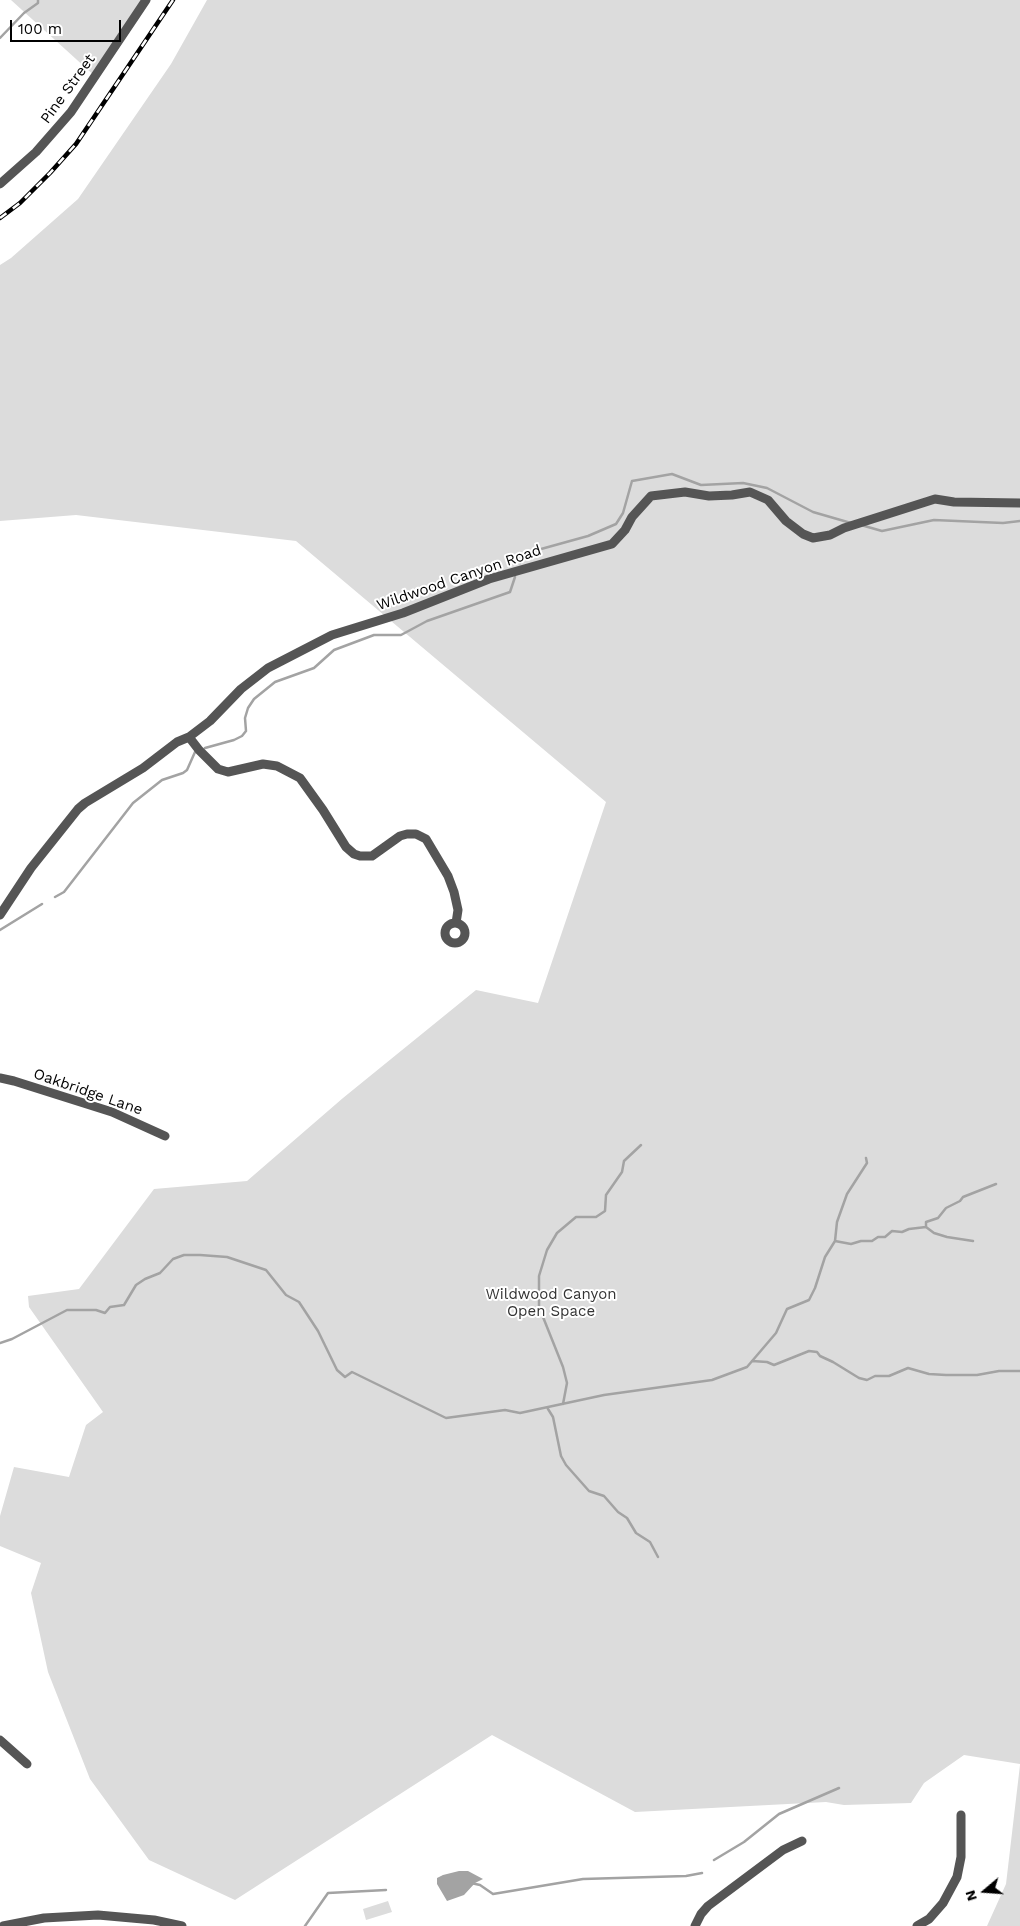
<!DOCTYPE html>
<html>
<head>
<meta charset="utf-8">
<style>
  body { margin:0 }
  #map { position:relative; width:1020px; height:1926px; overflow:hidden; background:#fff; font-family:"Work Sans",sans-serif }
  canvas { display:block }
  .north { position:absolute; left:960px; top:1866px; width:50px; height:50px; -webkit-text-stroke:4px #fff; paint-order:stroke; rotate:252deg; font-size:14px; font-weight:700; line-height:20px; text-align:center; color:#000 }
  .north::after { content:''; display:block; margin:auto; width:18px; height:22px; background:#000; clip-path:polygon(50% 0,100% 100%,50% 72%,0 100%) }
  .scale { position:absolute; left:10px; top:20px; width:111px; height:22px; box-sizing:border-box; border:2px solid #000; border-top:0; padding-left:6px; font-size:15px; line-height:18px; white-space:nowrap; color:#000; -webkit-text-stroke:4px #fff; paint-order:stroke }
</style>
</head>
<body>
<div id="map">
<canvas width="1020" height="1926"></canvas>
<div class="north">N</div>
<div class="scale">100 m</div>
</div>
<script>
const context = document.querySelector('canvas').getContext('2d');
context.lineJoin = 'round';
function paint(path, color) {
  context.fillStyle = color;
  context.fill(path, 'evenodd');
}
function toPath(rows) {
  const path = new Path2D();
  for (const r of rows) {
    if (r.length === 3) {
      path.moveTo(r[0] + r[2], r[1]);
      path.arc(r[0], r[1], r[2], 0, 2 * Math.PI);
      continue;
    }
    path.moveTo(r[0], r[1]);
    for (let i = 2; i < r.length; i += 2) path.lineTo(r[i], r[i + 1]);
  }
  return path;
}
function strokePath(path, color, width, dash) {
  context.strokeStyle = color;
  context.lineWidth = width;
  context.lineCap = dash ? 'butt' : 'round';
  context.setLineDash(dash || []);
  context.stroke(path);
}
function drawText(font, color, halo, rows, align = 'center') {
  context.font = font + ' "Work Sans",sans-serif';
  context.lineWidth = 4;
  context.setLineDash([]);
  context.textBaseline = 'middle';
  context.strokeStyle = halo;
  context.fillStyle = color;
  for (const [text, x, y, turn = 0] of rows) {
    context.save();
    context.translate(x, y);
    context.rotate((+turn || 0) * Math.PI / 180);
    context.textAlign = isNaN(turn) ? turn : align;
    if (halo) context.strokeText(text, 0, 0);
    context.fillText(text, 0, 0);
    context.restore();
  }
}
const green = toPath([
  [11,0,151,0,98,79],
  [207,0,1020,0,1020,1764,964,1755,924,1783,911,1803,844,1805,826,1802,635,1812,492,1735,235,1900,149,1860,90,1779,48,1672,31,1593,41,1563,0,1546,0,1516,14,1467,69,1477,86,1425,103,1412,29,1307,28,1296,79,1289,154,1189,247,1181,343,1098,476,990,538,1003,606,802,296,541,76,515,0,521,0,265,11,258,78,199,171,64],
  [1020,1765,1020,1926,987,1926,1006,1884],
  [388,1901,392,1912,366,1920,363,1909]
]);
const water = toPath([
  [459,1871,468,1871,483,1879,475,1883,464,1895,447,1901,437,1884,437,1878,443,1875]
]);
const stream = toPath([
  [0,38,24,13,38,3,38,0],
  [861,525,882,531,934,520,1003,523,1020,521],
  [520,563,523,554,588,536,616,524,623,513,632,481,672,474,701,485,743,483,767,488,813,512,851,523],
  [205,748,234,740,242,736,246,731,245,718,248,708,254,699,275,682,314,668,334,650,374,635,401,635,427,621,510,592,515,577],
  [55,897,64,892,133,803,162,780,183,773,187,770,195,752],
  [0,930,42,904],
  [926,1227,926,1222,938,1218,946,1208,960,1201,963,1197,996,1184],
  [835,1241,837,1222,847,1194,867,1163,866,1158],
  [0,1343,12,1339,67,1310,96,1310,105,1313,110,1307,124,1305,136,1285,145,1279,160,1273,173,1259,184,1255,200,1255,227,1257,266,1270,286,1295,299,1302,318,1331,337,1370,345,1377,352,1372,446,1418,505,1410,520,1413,604,1395,712,1380,747,1367,776,1333,787,1309,809,1300,815,1288,825,1257,835,1241,851,1244,861,1241,872,1241,878,1237,885,1237,892,1231,902,1232,909,1229,926,1227,934,1233,947,1237,973,1241],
  [752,1361,767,1362,774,1365,809,1351,817,1352,820,1356,833,1362,859,1378,867,1380,875,1376,889,1376,908,1368,929,1374,946,1375,977,1375,999,1371,1020,1371],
  [563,1404,567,1383,563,1367,539,1307,539,1276,547,1250,557,1233,576,1217,596,1217,605,1211,606,1195,622,1172,624,1161,641,1145],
  [548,1409,553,1417,561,1456,566,1465,589,1491,604,1496,618,1512,627,1518,636,1533,650,1542,658,1557],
  [714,1860,744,1842,779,1814,839,1788],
  [471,1883,480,1885,493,1894,583,1879,686,1876,702,1873],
  [305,1926,328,1893,386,1890]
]);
const minor = toPath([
  [0,184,36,152,71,112,146,0],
  [189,737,199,750,218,769,228,772,263,764,277,766,300,778,323,810,346,847,354,854,360,856,372,856,400,836,407,834,416,834,426,839,448,876,454,892,458,910,456,923],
  [0,915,31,868,78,809,85,803,143,768,177,742,189,737,210,721,241,689,268,668,332,635,403,613,489,579,612,544,625,530,632,517,651,496,685,492,709,496,732,495,750,492,768,500,786,521,803,534,813,538,830,535,844,528,935,499,954,502,1020,503],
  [455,933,10],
  [0,1078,14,1081,112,1112,165,1136],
  [0,1740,27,1764],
  [3,1926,44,1918,98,1915,154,1920,182,1926],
  [695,1926,701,1914,708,1906,783,1850,802,1841],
  [917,1926,929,1919,943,1903,957,1877,961,1857,961,1815]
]);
const rail = toPath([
  [0,218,20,203,50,173,76,144,173,0]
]);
const streetNames = [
  ["Pine Street",68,89,-54],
  ["Wildwood Canyon Road",459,578,-19],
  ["Oakbridge Lane",88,1092,19]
];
const parkNames = [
  ["Wildwood Canyon",551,1295],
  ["Open Space",551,1312]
];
paint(green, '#dcdcdc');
paint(water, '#a3a3a3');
strokePath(stream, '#a3a3a3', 2.5);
strokePath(minor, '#555', 9);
strokePath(rail, '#000', 4.5);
strokePath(rail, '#fff', 2.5, [8]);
drawText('15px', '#000', '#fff', streetNames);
drawText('15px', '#333', '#fff', parkNames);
</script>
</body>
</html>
